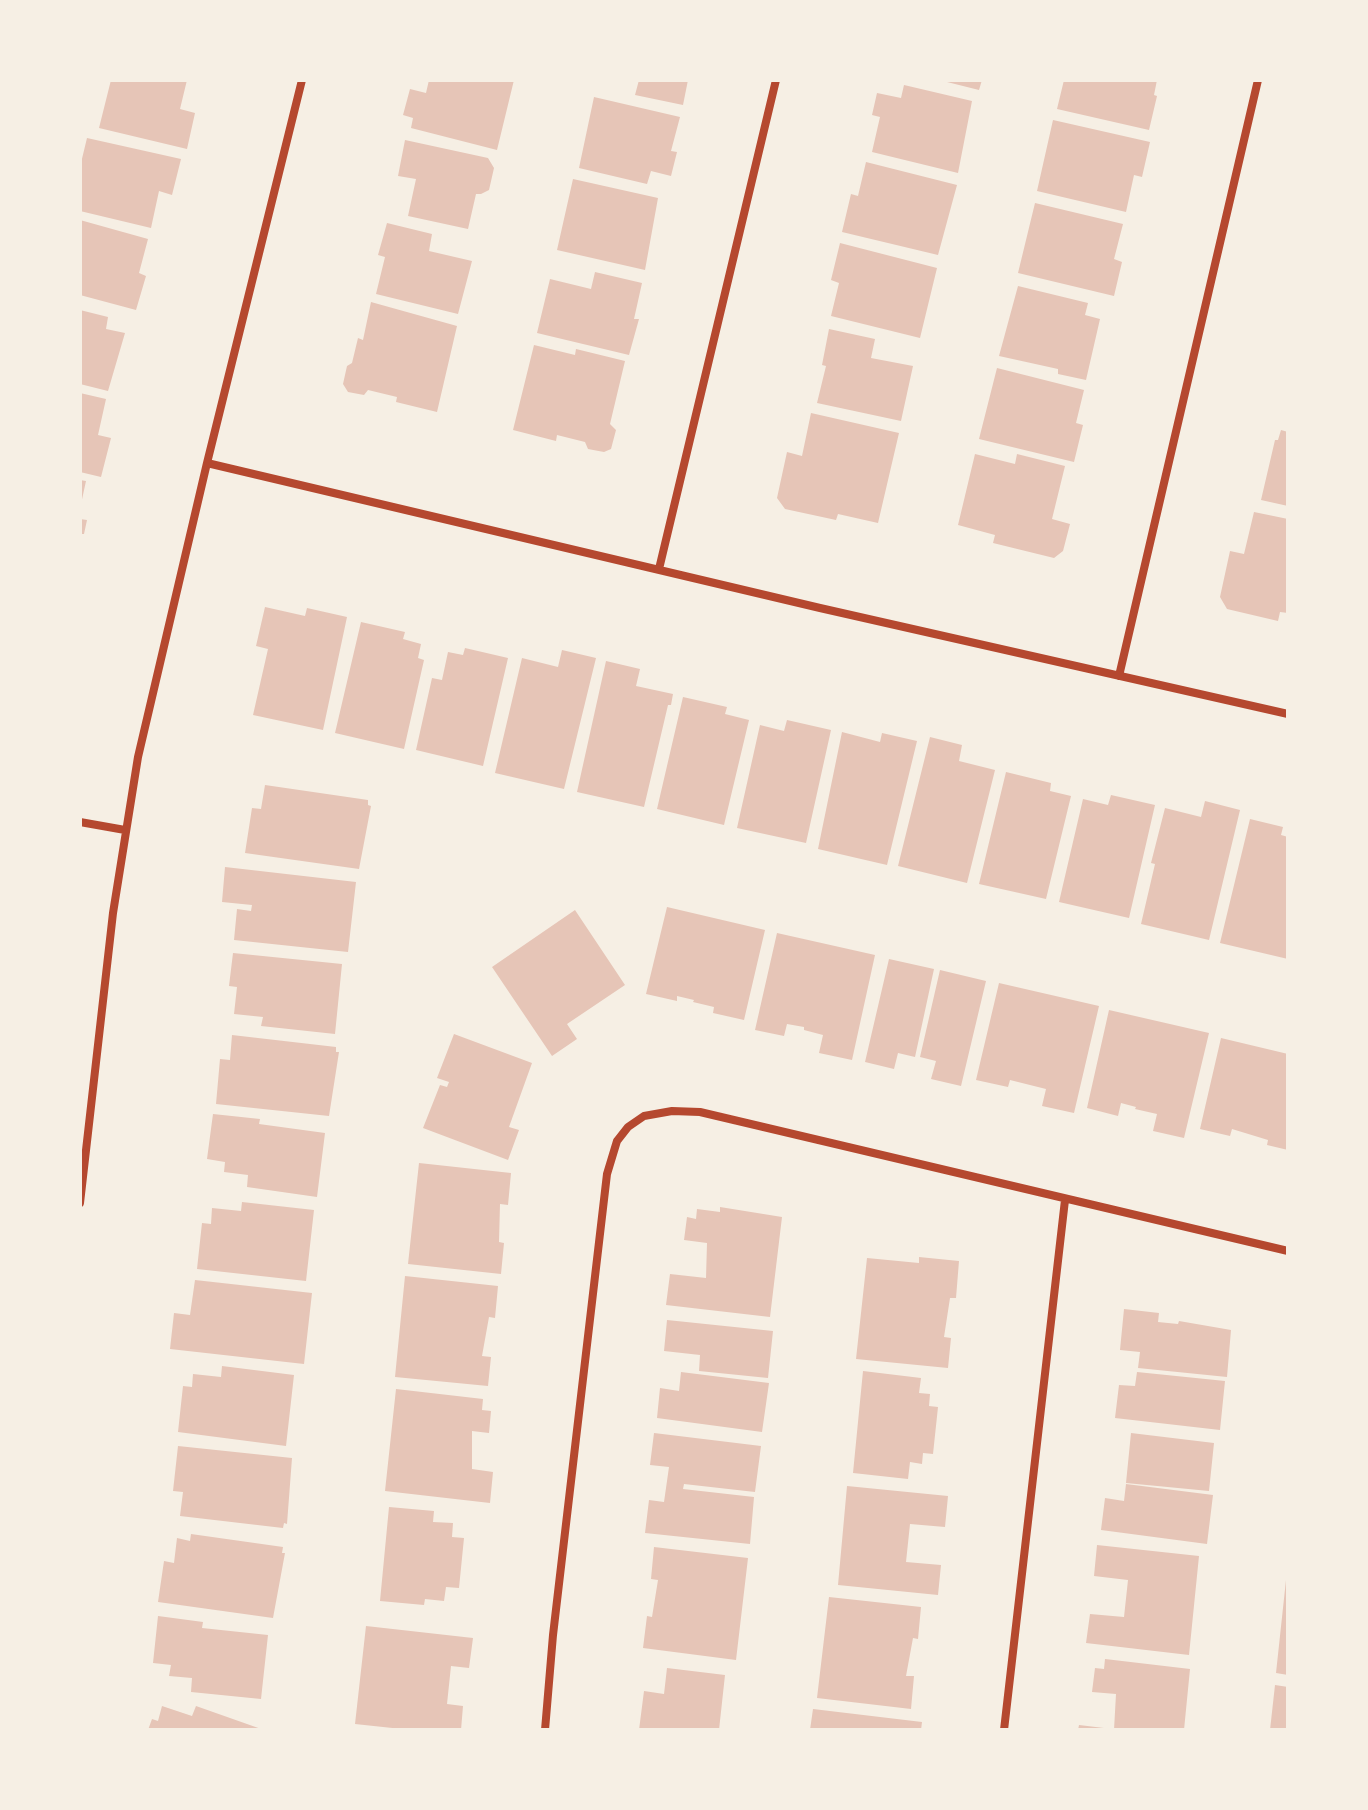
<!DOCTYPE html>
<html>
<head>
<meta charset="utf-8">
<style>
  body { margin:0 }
  #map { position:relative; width:1368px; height:1810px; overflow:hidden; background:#f6efe4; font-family:Montserrat,sans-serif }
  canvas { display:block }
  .frame { position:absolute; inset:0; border:82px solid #f6efe4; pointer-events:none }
</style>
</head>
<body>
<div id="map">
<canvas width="1368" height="1810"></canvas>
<div class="frame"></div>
</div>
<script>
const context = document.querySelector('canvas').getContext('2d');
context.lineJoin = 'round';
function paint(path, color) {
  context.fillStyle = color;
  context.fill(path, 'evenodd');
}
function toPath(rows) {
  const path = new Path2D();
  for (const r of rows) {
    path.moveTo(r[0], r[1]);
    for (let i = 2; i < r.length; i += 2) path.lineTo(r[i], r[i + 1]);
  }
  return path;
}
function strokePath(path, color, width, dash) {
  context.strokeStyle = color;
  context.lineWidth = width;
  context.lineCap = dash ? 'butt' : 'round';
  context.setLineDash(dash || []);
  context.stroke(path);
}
const building = toPath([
  [111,80,187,80,180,109,195,113,187,149,99,128],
  [429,80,514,80,497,150,411,128,413,118,403,115,410,89,426,93],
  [639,80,688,80,683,105,635,95],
  [939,80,982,80,979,90],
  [1064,80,1157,80,1154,95,1157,96,1149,130,1057,109],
  [904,85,972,101,958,173,872,152,880,117,872,115,877,93,901,98],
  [594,97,680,117,671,151,677,152,671,176,651,171,647,184,579,168],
  [1053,120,1150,142,1142,177,1134,175,1126,212,1037,191],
  [87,138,181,159,172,195,159,191,151,228,80,211,80,167],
  [405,140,488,158,494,168,489,190,481,194,476,194,468,229,408,216,416,179,398,176],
  [866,162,957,185,938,255,842,232,851,194,858,196],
  [573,179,658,198,645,270,557,250],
  [1035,203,1123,224,1114,259,1122,262,1114,296,1018,273],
  [80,220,148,239,139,273,146,276,136,310,80,295],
  [387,223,432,234,429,251,472,261,458,314,376,294,385,257,378,255],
  [840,243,937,268,920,338,831,316,839,283,831,280],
  [595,272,642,283,634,319,639,319,629,355,537,333,550,279,591,289],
  [1018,286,1088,303,1085,315,1100,319,1086,380,1058,374,1058,369,999,356],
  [371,302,457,326,437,412,396,402,397,397,368,390,364,395,348,392,343,384,347,366,352,363,358,338,363,340],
  [80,310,108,317,106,329,125,333,108,391,80,384],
  [829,329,875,339,871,358,913,366,901,421,817,403,826,366,822,365],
  [534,345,575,355,576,349,625,361,610,424,616,430,611,449,604,452,588,449,585,442,557,435,556,441,513,430],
  [997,368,1084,390,1076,423,1083,425,1074,462,979,439],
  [80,393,106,399,98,435,111,438,101,477,80,472],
  [811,413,899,433,878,523,838,514,836,520,785,509,777,498,787,452,802,456],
  [1281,430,1288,432,1288,506,1261,500,1275,440,1278,440],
  [975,454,1015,464,1017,454,1065,466,1052,519,1070,524,1063,551,1054,558,993,543,995,535,958,525],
  [80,480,86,481,81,504,80,504],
  [1254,512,1288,519,1288,613,1280,612,1278,621,1227,609,1220,597,1230,551,1244,554],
  [80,519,87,520,84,534,80,534],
  [265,607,305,616,307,608,347,617,323,730,253,715,268,649,256,646],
  [361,622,405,632,403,639,421,644,418,658,424,660,404,749,335,733],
  [465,648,508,658,483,766,416,750,432,678,442,680,448,652,463,655],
  [562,650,596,658,564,789,495,773,522,658,558,667],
  [606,661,640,669,636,686,673,694,671,705,668,705,644,807,577,792],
  [683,697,727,707,725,714,749,720,724,825,657,809],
  [787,720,831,730,806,843,737,828,760,725,784,731],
  [842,732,880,742,882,733,917,741,887,865,818,849],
  [930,737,962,745,959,761,995,770,967,883,898,866],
  [1006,772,1051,783,1050,791,1071,796,1046,899,979,884],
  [265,785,368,800,368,805,371,806,359,869,245,853,252,808,261,809],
  [1111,795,1155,805,1129,918,1059,902,1083,799,1108,805],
  [1205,801,1240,810,1209,940,1141,924,1155,864,1151,863,1165,808,1201,817],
  [1250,819,1283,827,1281,835,1288,837,1288,959,1220,943],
  [225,867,356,882,348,952,234,940,237,909,251,911,252,905,222,902],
  [667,907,765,930,744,1020,713,1013,714,1007,693,1002,694,1000,677,996,677,1001,646,994],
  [575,910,625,985,567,1024,577,1039,552,1056,492,967],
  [777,933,875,955,852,1060,819,1053,823,1035,804,1030,804,1027,787,1024,784,1036,755,1030],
  [233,953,342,964,335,1034,261,1026,263,1017,234,1014,237,987,229,986],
  [889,959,934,969,915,1057,898,1053,894,1069,865,1062],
  [940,970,986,981,961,1086,931,1079,936,1061,920,1057],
  [999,983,1099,1006,1074,1113,1042,1106,1046,1089,1010,1080,1008,1087,976,1080],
  [1109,1010,1209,1033,1184,1138,1153,1131,1157,1114,1135,1109,1136,1107,1121,1103,1118,1116,1087,1108],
  [454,1034,532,1063,509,1127,519,1130,508,1160,423,1128,440,1085,447,1087,449,1082,437,1078],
  [232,1035,336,1047,336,1052,339,1052,329,1116,216,1104,220,1059,230,1060],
  [1221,1038,1288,1054,1288,1150,1267,1145,1268,1140,1232,1129,1230,1136,1200,1129],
  [213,1114,260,1119,259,1124,325,1133,317,1197,247,1187,248,1175,224,1172,225,1162,207,1159],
  [419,1163,511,1173,508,1205,500,1204,499,1242,504,1243,501,1274,408,1264],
  [242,1202,314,1210,306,1281,197,1269,202,1223,211,1224,212,1208,241,1211],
  [720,1207,782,1217,770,1317,666,1305,670,1274,706,1278,707,1243,684,1240,687,1217,696,1219,697,1209,720,1212],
  [919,1257,959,1261,956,1298,950,1298,944,1337,951,1338,948,1368,856,1359,867,1258,919,1263],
  [405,1276,498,1286,495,1318,489,1317,482,1356,491,1357,488,1386,395,1377],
  [195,1280,312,1293,304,1364,170,1349,174,1313,190,1315],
  [1124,1309,1159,1313,1158,1322,1178,1324,1179,1321,1231,1330,1227,1377,1138,1368,1140,1352,1120,1350],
  [667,1320,773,1331,768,1378,699,1371,700,1355,664,1351],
  [222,1366,294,1375,286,1446,178,1432,183,1386,192,1387,193,1374,221,1377],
  [863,1371,921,1378,919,1393,930,1394,929,1406,938,1407,933,1454,923,1453,922,1464,910,1462,908,1479,853,1473],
  [681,1372,769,1383,762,1432,657,1418,660,1388,679,1391],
  [1137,1372,1225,1381,1220,1430,1115,1418,1119,1385,1135,1386],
  [396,1389,483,1399,482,1410,491,1411,489,1433,472,1431,472,1469,493,1472,490,1503,385,1491],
  [654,1433,761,1446,755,1492,684,1484,683,1489,754,1497,750,1544,645,1533,649,1500,664,1502,669,1467,650,1465],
  [1131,1433,1214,1443,1209,1491,1126,1483],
  [178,1446,292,1458,287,1524,284,1523,283,1528,180,1516,183,1492,173,1491],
  [1126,1484,1213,1495,1207,1544,1101,1530,1105,1498,1124,1501],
  [847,1486,948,1496,945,1527,910,1524,906,1562,941,1565,938,1595,838,1585],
  [389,1507,434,1511,433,1522,453,1523,452,1537,464,1538,459,1588,446,1587,444,1601,425,1599,424,1605,380,1601],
  [191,1534,283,1547,282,1553,285,1553,273,1618,158,1602,164,1561,174,1563,177,1538,190,1541],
  [1097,1545,1199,1556,1189,1655,1086,1643,1090,1614,1124,1617,1128,1580,1094,1576],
  [654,1547,748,1558,736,1660,643,1648,647,1616,652,1617,658,1580,651,1579],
  [1286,1580,1288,1580,1288,1675,1276,1673],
  [829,1597,921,1607,918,1639,913,1638,906,1676,914,1676,911,1709,817,1698],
  [158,1616,203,1622,202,1628,268,1635,261,1699,191,1692,192,1678,169,1676,171,1665,153,1663],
  [366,1626,473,1638,469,1668,451,1666,447,1704,463,1706,461,1730,411,1730,355,1724],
  [1105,1659,1190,1669,1184,1730,1114,1730,1116,1694,1092,1692,1095,1668,1104,1669],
  [667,1668,725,1675,719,1730,639,1730,644,1691,664,1694],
  [1275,1685,1288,1687,1288,1730,1270,1730],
  [162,1706,192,1716,196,1706,264,1730,148,1730,152,1719,158,1721],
  [813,1709,922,1722,921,1730,810,1730],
  [1079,1725,1104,1728,1104,1730,1078,1730]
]);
const minor = toPath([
  [207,463,820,608,1288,714],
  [659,569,776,80],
  [1119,676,1258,80],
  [80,822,125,830],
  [80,1203,113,913,138,757,207,463,302,80],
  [545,1730,553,1635,607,1174,617,1141,628,1127,644,1116,672,1111,700,1112,1288,1251],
  [1004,1730,1065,1200]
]);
paint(building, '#e6c5b7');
strokePath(minor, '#b5482f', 8);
</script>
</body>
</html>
